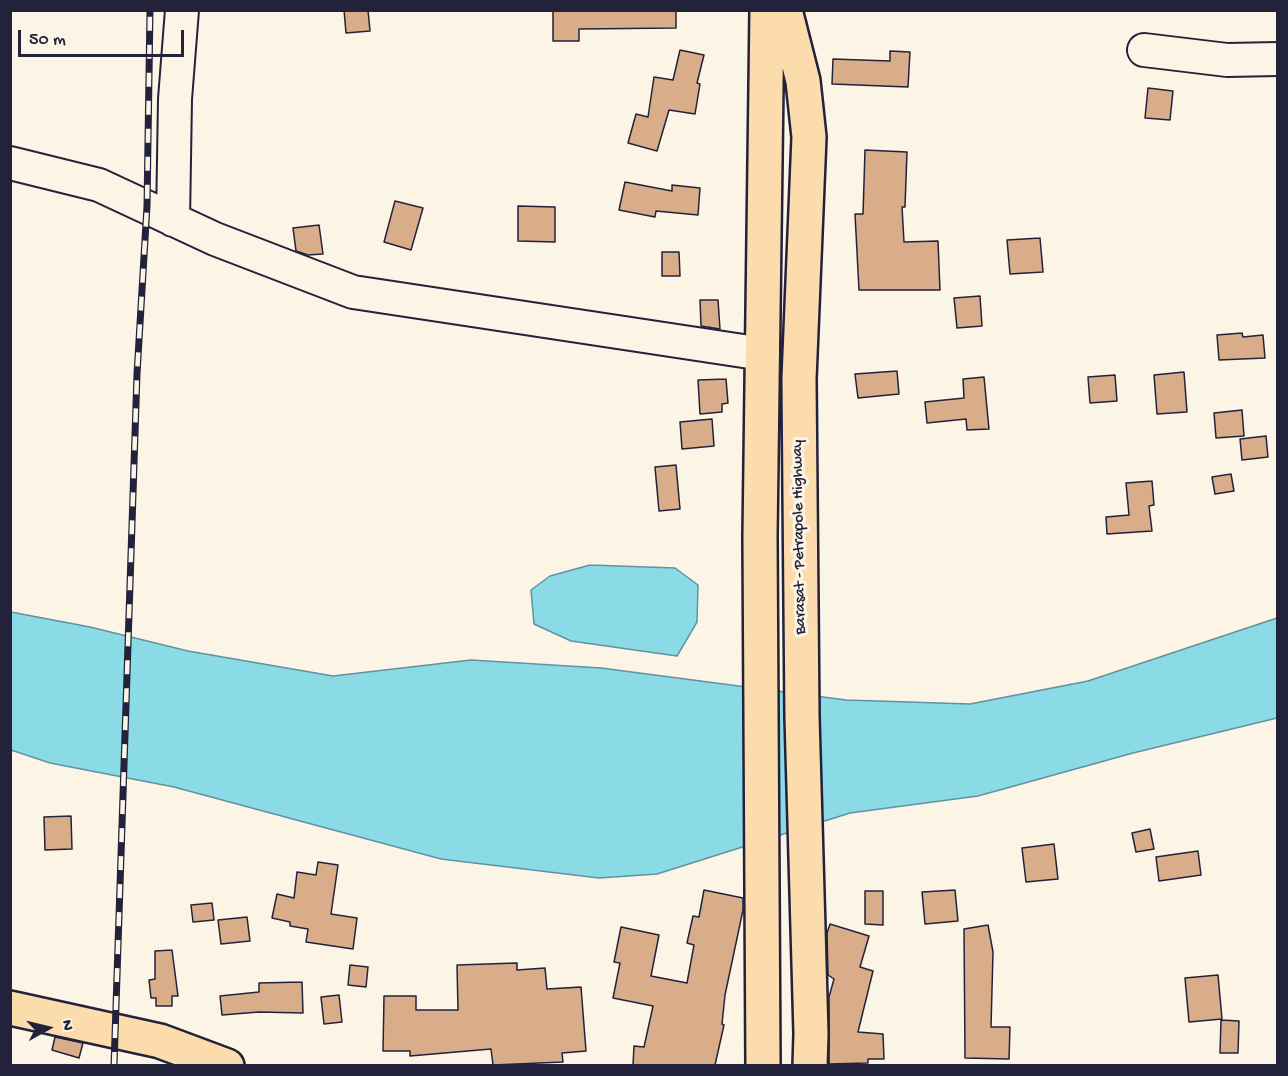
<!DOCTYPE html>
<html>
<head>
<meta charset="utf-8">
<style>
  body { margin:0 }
  #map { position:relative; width:1288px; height:1076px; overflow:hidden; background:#fcf5e5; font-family:"Gochi Hand",sans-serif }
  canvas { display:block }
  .frame { position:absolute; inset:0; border:12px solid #22223b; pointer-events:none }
  .north { position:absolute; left:18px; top:998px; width:60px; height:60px; -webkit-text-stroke:4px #fcf5e5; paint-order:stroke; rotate:82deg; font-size:16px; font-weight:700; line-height:24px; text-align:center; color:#22223b }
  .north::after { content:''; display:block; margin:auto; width:21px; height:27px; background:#22223b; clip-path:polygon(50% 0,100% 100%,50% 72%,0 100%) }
  .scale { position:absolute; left:18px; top:30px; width:166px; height:27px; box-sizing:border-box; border:3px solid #22223b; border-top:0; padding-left:8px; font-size:18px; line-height:21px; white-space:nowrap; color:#22223b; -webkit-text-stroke:4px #fcf5e5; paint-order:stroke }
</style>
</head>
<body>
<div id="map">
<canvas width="1288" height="1076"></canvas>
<div class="frame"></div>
<div class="north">N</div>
<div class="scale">50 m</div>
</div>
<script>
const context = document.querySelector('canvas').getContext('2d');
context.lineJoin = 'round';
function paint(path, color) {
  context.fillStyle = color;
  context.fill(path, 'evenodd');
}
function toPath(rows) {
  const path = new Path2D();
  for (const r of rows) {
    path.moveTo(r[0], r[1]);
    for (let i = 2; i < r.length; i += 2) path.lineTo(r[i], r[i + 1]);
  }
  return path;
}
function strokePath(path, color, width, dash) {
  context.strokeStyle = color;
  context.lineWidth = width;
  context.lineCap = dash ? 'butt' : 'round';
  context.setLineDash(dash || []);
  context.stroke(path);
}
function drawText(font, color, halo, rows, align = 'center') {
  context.font = font + ' "Gochi Hand",sans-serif';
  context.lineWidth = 6;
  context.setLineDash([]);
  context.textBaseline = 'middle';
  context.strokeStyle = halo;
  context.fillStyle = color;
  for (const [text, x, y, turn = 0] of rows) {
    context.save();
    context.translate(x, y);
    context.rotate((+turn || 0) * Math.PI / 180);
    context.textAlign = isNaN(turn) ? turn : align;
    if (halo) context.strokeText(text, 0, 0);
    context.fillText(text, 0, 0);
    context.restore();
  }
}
const water = toPath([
  [590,565,675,568,698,585,697,622,677,656,571,641,534,624,531,590,550,576,590,565],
  [11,612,90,627,188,651,333,676,471,660,601,668,846,700,970,704,1088,681,1277,618,1277,718,1133,753,978,796,850,813,657,874,599,878,441,859,174,787,50,763,11,750,11,612]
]);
const building = toPath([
  [344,10,368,10,370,31,346,33,344,10],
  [553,10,676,10,676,28,579,29,579,41,553,41,553,10],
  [680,50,704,55,697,83,700,84,695,114,669,110,657,151,628,143,636,114,648,117,654,77,673,80,680,50],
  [890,51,910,52,908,87,832,84,833,59,890,61,890,51],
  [1148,88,1173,91,1170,120,1145,118,1148,88],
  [865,150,907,152,905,207,902,207,904,242,938,241,940,290,859,290,855,214,863,214,865,150],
  [625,182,672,191,672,185,700,188,698,215,656,211,655,217,619,210,625,182],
  [395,201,423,208,411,250,384,242,395,201],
  [518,206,555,207,555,242,518,241,518,206],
  [319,225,323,254,308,255,296,251,293,228,319,225],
  [1040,238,1043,272,1010,274,1007,240,1040,238],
  [662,252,679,252,680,276,662,276,662,252],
  [980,296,982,326,957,328,954,298,980,296],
  [700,300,718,300,720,329,701,326,700,300],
  [1242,333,1243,337,1263,335,1265,358,1219,360,1217,335,1242,333],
  [897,371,899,394,858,398,855,374,897,371],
  [1184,372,1187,412,1157,414,1154,375,1184,372],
  [1115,375,1117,401,1090,403,1088,377,1115,375],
  [984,377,989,429,967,430,966,419,927,423,925,402,964,398,963,379,984,377],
  [726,379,728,403,722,404,722,412,700,414,698,380,726,379],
  [1242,410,1244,436,1216,438,1214,413,1242,410],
  [712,419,714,446,682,449,680,422,712,419],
  [1266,436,1268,457,1242,460,1240,439,1266,436],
  [676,465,680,509,659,511,655,467,676,465],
  [1231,474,1234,491,1215,494,1212,477,1231,474],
  [1152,481,1154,505,1149,506,1152,531,1107,534,1106,517,1129,515,1126,483,1152,481],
  [71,816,72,849,45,850,44,817,71,816],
  [1150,829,1154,849,1136,852,1132,833,1150,829],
  [1054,844,1058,879,1026,882,1022,848,1054,844],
  [1198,851,1201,875,1159,881,1156,857,1198,851],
  [318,862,338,865,331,914,357,918,353,949,306,942,308,929,290,926,290,922,272,918,277,894,294,898,297,872,316,875,318,862],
  [704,890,743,898,743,910,725,995,722,1024,724,1025,715,1065,633,1065,634,1046,644,1047,653,1006,613,998,620,963,614,962,621,927,659,935,651,976,687,983,694,945,687,943,693,916,699,917,704,890],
  [955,890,958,921,925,924,922,892,955,890],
  [865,891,883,891,883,925,865,924,865,891],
  [212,903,214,920,193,922,191,905,212,903],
  [247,917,250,941,221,944,218,920,247,917],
  [830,924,869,936,860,967,873,971,858,1032,883,1034,884,1059,868,1059,868,1063,829,1064,829,997,834,979,828,975,827,933,830,924],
  [988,925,993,952,991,1027,1010,1027,1009,1059,965,1058,964,929,988,925],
  [172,950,178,996,172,996,172,1006,156,1006,156,998,151,998,149,980,155,979,155,951,172,950],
  [517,963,517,970,545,968,547,989,581,987,586,1051,562,1053,563,1062,493,1065,491,1049,410,1056,410,1051,383,1051,384,996,416,996,416,1010,458,1010,457,965,517,963],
  [350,965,368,967,366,987,348,985,350,965],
  [1218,975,1222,1019,1189,1022,1185,978,1218,975],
  [302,982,303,1013,259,1012,222,1015,220,996,259,992,259,983,302,982],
  [339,995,342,1022,324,1024,321,997,339,995],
  [1221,1020,1239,1021,1238,1053,1220,1053,1221,1020],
  [55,1037,83,1043,79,1058,52,1050,55,1037]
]);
const minor = toPath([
  [1144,50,1227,60,1278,59],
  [10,163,99,185,215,239,353,292,763,354],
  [173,220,175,99,182,10]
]);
const major = toPath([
  [10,1008,160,1041,227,1066]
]);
const highway = toPath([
  [785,10,803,81,809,137,799,379,802,717,811,1034,810,1066],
  [763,1066,760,536,767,10]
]);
const rail = toPath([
  [114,1066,137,374,147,206,150,10]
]);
const streetNames = [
  ["Barasat - Petrapole Highway",800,537,-91]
];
paint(water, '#8bdbe7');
strokePath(water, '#6191a2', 1.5);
paint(building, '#d9ac8a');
strokePath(building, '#22223b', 1.5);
strokePath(minor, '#22223b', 36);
strokePath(major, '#22223b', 38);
strokePath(highway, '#22223b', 38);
strokePath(minor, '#fcf5e5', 32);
strokePath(major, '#fcdcac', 33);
strokePath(highway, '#fcdcac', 33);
strokePath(rail, '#22223b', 7);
strokePath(rail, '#fcf5e5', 4.5, [14]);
drawText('16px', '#22223b', '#fcf5e5', streetNames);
</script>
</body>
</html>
